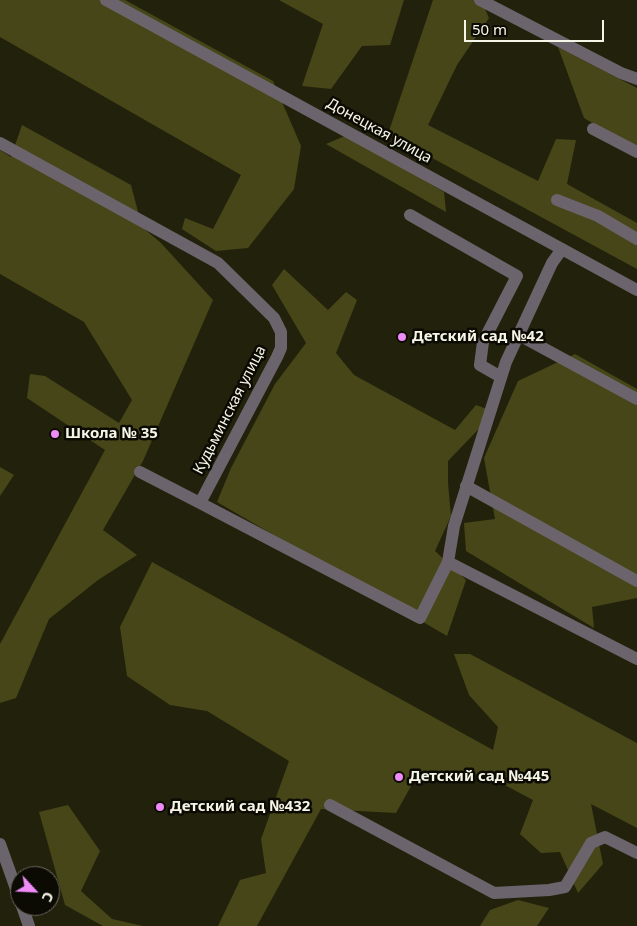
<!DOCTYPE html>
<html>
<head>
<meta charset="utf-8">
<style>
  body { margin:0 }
  #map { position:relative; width:637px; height:926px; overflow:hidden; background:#22220c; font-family:"Noto Sans",sans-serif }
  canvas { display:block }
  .north { position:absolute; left:10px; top:866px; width:50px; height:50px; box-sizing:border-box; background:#0b0b04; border:1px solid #69695f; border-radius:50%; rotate:115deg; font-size:14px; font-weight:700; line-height:20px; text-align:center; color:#f6f6e8 }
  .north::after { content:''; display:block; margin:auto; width:18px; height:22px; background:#ef8bf7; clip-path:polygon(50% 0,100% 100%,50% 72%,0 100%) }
  .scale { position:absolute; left:464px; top:20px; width:140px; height:22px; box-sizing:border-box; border:2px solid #f6f6e8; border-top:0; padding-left:6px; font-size:15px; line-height:18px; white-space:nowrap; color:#f6f6e8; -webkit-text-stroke:4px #0b0b04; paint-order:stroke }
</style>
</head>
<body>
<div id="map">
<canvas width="637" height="926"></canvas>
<div class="north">С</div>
<div class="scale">50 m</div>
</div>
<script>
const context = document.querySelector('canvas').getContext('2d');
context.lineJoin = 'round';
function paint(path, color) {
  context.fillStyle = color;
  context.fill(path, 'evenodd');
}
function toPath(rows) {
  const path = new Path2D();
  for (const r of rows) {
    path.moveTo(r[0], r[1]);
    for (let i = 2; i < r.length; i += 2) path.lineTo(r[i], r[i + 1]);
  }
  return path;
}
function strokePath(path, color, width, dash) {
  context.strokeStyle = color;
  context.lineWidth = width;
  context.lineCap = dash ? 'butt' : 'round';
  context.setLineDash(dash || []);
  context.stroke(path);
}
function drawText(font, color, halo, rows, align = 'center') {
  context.font = font + ' "Noto Sans",sans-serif';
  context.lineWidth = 5;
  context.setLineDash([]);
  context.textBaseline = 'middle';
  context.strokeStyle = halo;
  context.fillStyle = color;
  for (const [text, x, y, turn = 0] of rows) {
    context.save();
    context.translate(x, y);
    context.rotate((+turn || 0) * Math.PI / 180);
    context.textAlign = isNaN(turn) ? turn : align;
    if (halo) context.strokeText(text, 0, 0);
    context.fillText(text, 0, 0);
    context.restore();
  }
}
const green = toPath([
  [0,0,125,0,273,81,301,146,294,189,248,248,216,251,182,229,185,218,213,229,241,175,0,37],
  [279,0,404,0,390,45,362,46,331,89,302,86,323,24],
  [433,0,481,0,489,18,457,65,428,125,538,181,556,139,576,140,567,184,637,223,637,269,388,134],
  [558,47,637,88,637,150,584,118],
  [22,125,131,185,142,227,161,243,213,300,143,461,103,530,137,555,98,580,49,619,16,698,0,703,0,644,105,450,27,398,30,374,45,376,119,423,132,400,84,322,0,274,0,150,11,157],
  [347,135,444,192,446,212,326,144],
  [284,269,328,310,346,292,357,300,336,353,354,375,455,430,476,405,495,412,448,461,448,483,451,516,435,551,466,580,447,636,217,502,231,468,275,384,306,343,272,285],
  [575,354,637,389,637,598,592,607,594,628,466,551,464,523,495,519,484,458,518,381],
  [0,467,14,475,0,496],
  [152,562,493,750,498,727,469,695,454,654,470,654,637,743,637,828,591,804,603,864,578,893,560,852,541,853,520,834,533,800,484,774,415,779,396,813,321,809,257,926,218,926,240,880,266,873,261,839,289,761,207,711,170,705,127,676,120,627],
  [68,805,100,851,81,891,112,919,143,926,103,926,65,905,39,812],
  [518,900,549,908,537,926,480,926,490,910]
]);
const minor = toPath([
  [106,0,637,290],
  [480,0,621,73,637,79],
  [593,129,637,152],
  [0,143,218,263,274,318,281,332,281,348,277,357,200,503,420,618,448,562,454,526,506,362,552,263,562,249],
  [557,200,598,216,637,239],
  [410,215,517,276,483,342,480,365,501,377],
  [519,335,637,399],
  [140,472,200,503],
  [466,486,637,581],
  [448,562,637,659],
  [330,805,494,893,549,890,565,887,591,843,605,837,637,853],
  [0,844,20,900],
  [22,906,29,926]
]);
const markers = [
  [402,337,5,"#ef8bf7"],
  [55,434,5,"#ef8bf7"],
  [399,777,5,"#ef8bf7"],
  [160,807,5,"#ef8bf7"]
];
const streetNames = [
  ["Донецкая улица",379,131,29],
  ["Кудьминская улица",230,410,-63]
];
const poiNames = [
  ["Детский сад №42",412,337],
  ["Школа № 35",65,434],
  ["Детский сад №445",409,777],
  ["Детский сад №432",170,807]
];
paint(green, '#474618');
strokePath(minor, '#6c646c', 12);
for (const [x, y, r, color] of markers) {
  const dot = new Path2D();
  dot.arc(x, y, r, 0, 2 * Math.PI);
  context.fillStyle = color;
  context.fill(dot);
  strokePath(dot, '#0b0b04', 2);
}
drawText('15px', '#f6f6e8', '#0b0b04', streetNames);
drawText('bold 15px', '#f6f6e8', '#0b0b04', poiNames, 'left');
</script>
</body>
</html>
